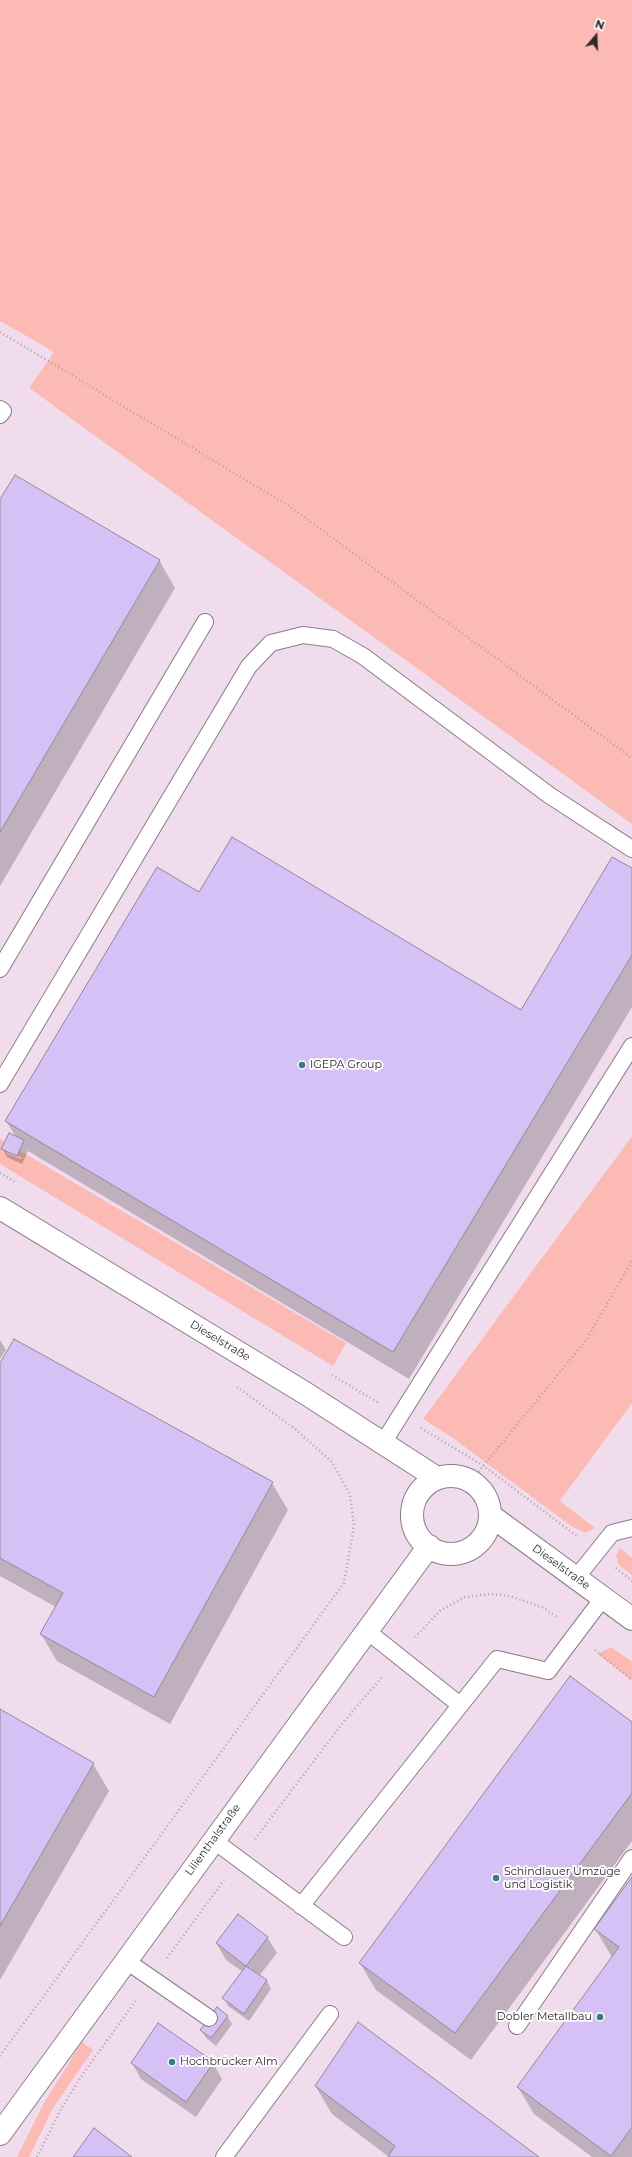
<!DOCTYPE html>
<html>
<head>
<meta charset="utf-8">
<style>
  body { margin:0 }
  #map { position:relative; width:632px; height:2157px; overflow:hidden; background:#faebf8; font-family:Montserrat,sans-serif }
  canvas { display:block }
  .north { position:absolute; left:576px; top:16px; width:40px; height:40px; -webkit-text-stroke:3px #fdfdfd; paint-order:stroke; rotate:19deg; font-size:11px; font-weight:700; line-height:16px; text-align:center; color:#302a2f }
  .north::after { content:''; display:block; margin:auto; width:14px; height:18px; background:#302a2f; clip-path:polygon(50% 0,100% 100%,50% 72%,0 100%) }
</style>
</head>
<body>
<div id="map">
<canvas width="632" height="2157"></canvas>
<div class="north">N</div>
</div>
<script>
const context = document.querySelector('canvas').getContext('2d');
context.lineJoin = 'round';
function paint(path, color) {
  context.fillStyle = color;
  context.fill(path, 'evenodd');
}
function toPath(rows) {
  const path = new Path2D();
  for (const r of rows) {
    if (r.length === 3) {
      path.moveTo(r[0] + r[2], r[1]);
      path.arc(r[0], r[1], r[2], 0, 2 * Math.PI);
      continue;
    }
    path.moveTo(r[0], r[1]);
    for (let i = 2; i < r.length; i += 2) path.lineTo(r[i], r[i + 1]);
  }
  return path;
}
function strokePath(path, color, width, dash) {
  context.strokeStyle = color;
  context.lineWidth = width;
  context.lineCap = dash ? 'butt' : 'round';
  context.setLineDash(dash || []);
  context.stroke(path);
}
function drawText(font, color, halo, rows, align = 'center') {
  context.font = font + ' Montserrat,sans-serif';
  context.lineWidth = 4;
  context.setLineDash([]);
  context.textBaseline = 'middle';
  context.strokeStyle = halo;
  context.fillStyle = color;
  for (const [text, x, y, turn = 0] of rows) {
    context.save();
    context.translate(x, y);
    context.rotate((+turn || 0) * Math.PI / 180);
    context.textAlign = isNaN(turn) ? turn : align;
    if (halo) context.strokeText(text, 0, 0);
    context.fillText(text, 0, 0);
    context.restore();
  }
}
const built = toPath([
  [0,321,54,352,29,388,632,824,632,1136,423,1419,457,1441,586,1533,595,1528,560,1501,632,1403,632,2157,0,2157]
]);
const green = toPath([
  [0,0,632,0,632,824,29,388,54,352,0,321],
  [632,1136,632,1403,560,1501,595,1528,586,1533,571,1526,457,1441,423,1419],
  [0,1139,346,1343,333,1366,0,1164],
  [620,1548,632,1558,632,1575,619,1565,616,1556],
  [611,1647,632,1662,632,1681,598,1654],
  [82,2042,93,2050,53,2108,29,2157,17,2157,44,2103]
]);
const shadow = toPath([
  [0,501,159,560,175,588,0,886],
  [632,870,632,1007,409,1379,28,1151,22,1164,7,1157,2,1148,16,1137,6,1121,200,893,521,1011],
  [7,1151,22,1158,21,1159,7,1153],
  [0,1340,6,1350,0,1359],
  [0,1366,272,1483,288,1510,170,1724,57,1661,41,1634,56,1607,0,1576],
  [0,1710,93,1764,109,1791,0,1980],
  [632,1722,632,1841,471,2060,376,1990,360,1963],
  [632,1879,632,2157,592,2157,534,2114,518,2087,612,1957,595,1929],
  [267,1937,277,1953,259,1976,267,1981,271,1989,249,2021,228,2006,224,1998,243,1972,226,1960,217,1944],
  [227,2016,232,2024,216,2046,206,2038,201,2030],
  [132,2063,213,2063,222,2079,196,2117,141,2079],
  [316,2087,537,2157,389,2157,332,2114]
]);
const building = toPath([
  [15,475,160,560,0,832,0,499,15,475],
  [232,837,521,1010,612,857,632,868,632,955,393,1352,5,1121,157,867,199,892,232,837],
  [9,1133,24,1140,17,1156,1,1149,9,1133],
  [14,1339,273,1482,154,1697,40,1634,63,1593,0,1558,0,1363,14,1339],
  [570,1676,632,1722,632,1793,455,2033,359,1963,570,1676],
  [0,1709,94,1763,0,1926,0,1709],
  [632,1877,632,2127,611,2156,517,2087,619,1947,594,1929,632,1877],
  [238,1914,268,1937,246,1966,216,1943,238,1914],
  [246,1966,267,1980,244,2014,222,1998,246,1966],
  [217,2007,228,2016,211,2038,200,2030,217,2007],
  [358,2022,539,2157,388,2157,395,2146,315,2086,358,2022],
  [158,2023,214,2062,186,2102,131,2063,158,2023],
  [94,2128,132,2157,73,2157,94,2128]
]);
const path = toPath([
  [0,332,289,506,632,758],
  [0,1173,15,1182],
  [332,1375,379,1403],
  [421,1428,484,1466,578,1537],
  [471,1481,587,1339,632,1261],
  [616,1568,632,1581],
  [415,1637,441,1610,465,1597,490,1594,510,1596,544,1608,558,1618],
  [595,1650,632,1680],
  [255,1839,341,1725,383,1676],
  [167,1958,224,1880],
  [0,2056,344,1583,354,1525,350,1495,332,1462,294,1428,237,1387],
  [37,2157,60,2111,82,2075,137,1999]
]);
const lane = toPath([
  [0,409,3,411,0,415],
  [0,969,205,622],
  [0,1084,249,666,271,643,303,635,333,639,363,656,549,795,632,849],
  [383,1443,632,1046],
  [576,1578,612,1533,632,1528],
  [367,1631,460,1705],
  [213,1840,344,1937],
  [301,1906,497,1659,548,1671,603,1598],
  [125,1960,209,2018],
  [517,2026,632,1858],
  [224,2157,330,2014]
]);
const street = toPath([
  [0,1208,305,1393,437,1478],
  [451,1515,39],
  [490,1515,632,1619],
  [0,2134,429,1546]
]);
const markers = [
  [302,1065,4,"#347d7c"],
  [496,1878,4,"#347d7c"],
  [600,2017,4,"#347d7c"],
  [172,2062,4,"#347d7c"]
];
const poiNames = [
  ["IGEPA Group",310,1065],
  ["Schindlauer Umzüge",504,1872],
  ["und Logistik",504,1885],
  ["Dobler Metallbau",592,2017,"right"],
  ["Hochbrücker Alm",180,2062]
];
const streetNames = [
  ["Dieselstraße",220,1341,31],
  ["Dieselstraße",561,1567,36],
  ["Lilienthalstraße",213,1840,-54]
];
paint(built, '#f0dced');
paint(green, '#fbbab4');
paint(shadow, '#0003');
paint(building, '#d6c1f6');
strokePath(building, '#908b99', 1);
strokePath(lane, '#897c88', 18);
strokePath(street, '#897c88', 24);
strokePath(path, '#aea2ac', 2.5, [1, 3]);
strokePath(lane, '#fff', 16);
strokePath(street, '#fff', 22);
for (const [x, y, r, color] of markers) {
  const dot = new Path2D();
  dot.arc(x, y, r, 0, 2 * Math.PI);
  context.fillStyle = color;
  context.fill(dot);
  strokePath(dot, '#fdfdfd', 1.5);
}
drawText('11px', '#302a2f', '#fdfdfd', poiNames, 'left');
drawText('11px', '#302a2f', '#fdfdfd', streetNames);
</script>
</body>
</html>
